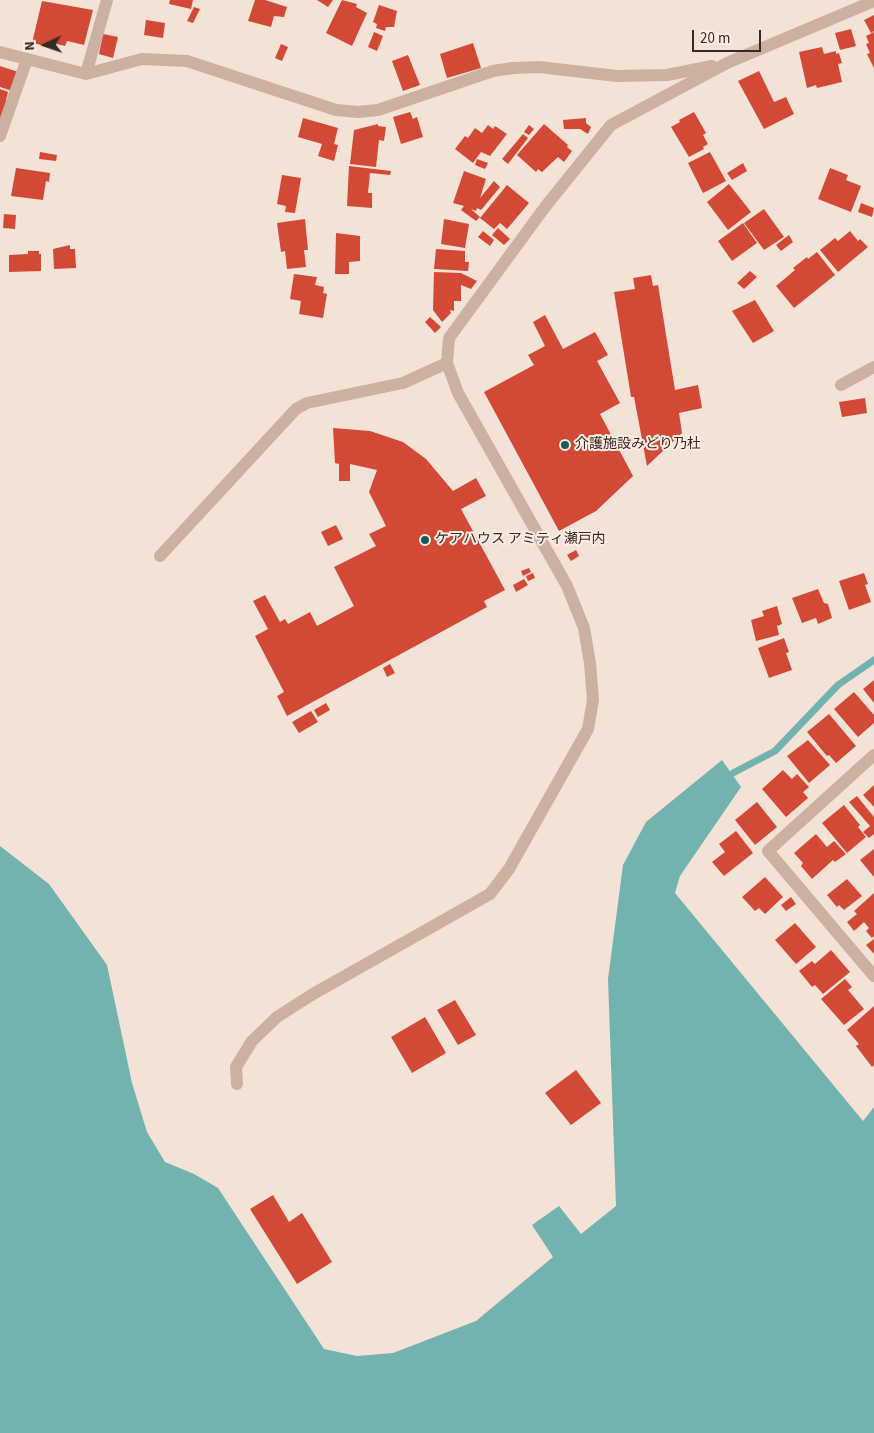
<!DOCTYPE html>
<html>
<head>
<meta charset="utf-8">
<style>
  body { margin:0 }
  #map { position:relative; width:874px; height:1433px; overflow:hidden; background:#f3e2d6; font-family:"Source Sans 3",sans-serif }
  canvas { display:block }
  .north { position:absolute; left:20px; top:20px; width:50px; height:50px; -webkit-text-stroke:4px #fbede3; paint-order:stroke; rotate:267deg; font-size:14px; font-weight:700; line-height:20px; text-align:center; color:#362825 }
  .north::after { content:''; display:block; margin:auto; width:18px; height:22px; background:#362825; clip-path:polygon(50% 0,100% 100%,50% 72%,0 100%) }
  .scale { position:absolute; left:692px; top:30px; width:69px; height:22px; box-sizing:border-box; border:2px solid #362825; border-top:0; padding-left:6px; font-size:15px; line-height:18px; white-space:nowrap; color:#362825; -webkit-text-stroke:4px #fbede3; paint-order:stroke }
</style>
</head>
<body>
<div id="map">
<canvas width="874" height="1433"></canvas>
<div class="north">N</div>
<div class="scale">20 m</div>
</div>
<script>
const context = document.querySelector('canvas').getContext('2d');
context.lineJoin = 'round';
function paint(path, color) {
  context.fillStyle = color;
  context.fill(path, 'evenodd');
}
function toPath(rows) {
  const path = new Path2D();
  for (const r of rows) {
    path.moveTo(r[0], r[1]);
    for (let i = 2; i < r.length; i += 2) path.lineTo(r[i], r[i + 1]);
  }
  return path;
}
function strokePath(path, color, width, dash) {
  context.strokeStyle = color;
  context.lineWidth = width;
  context.lineCap = dash ? 'butt' : 'round';
  context.setLineDash(dash || []);
  context.stroke(path);
}
function drawText(font, color, halo, rows, align = 'center') {
  context.font = font + ' "Source Sans 3","Noto Sans JP",sans-serif';
  context.lineWidth = 4;
  context.setLineDash([]);
  context.textBaseline = 'middle';
  context.strokeStyle = halo;
  context.fillStyle = color;
  for (const [text, x, y, turn = 0] of rows) {
    context.save();
    context.translate(x, y);
    context.rotate((+turn || 0) * Math.PI / 180);
    context.textAlign = isNaN(turn) ? turn : align;
    if (halo) context.strokeText(text, 0, 0);
    context.fillText(text, 0, 0);
    context.restore();
  }
}
const water = toPath([
  [722,760,741,787,680,876,675,893,863,1121,874,1107,874,1433,0,1433,0,846,49,884,107,965,132,1083,147,1132,165,1162,194,1174,218,1188,324,1349,357,1356,393,1353,476,1321,553,1257,532,1225,559,1206,581,1234,616,1206,608,979,623,865,646,822]
]);
const stream = toPath([
  [733,773,775,751,838,685,874,660]
]);
const building = toPath([
  [170,0,193,0,191,9,169,4],
  [255,0,265,0,287,7,284,17,274,16,271,27,248,21],
  [317,0,333,0,328,7],
  [342,0,357,4,356,7,367,13,352,46,326,33],
  [42,1,93,10,84,45,67,41,65,46,52,43,51,47,32,43],
  [379,5,397,11,394,27,386,27,385,31,376,28,377,24,373,22],
  [194,7,200,9,193,23,187,21],
  [874,15,874,31,871,33,864,20],
  [146,20,165,23,163,38,144,35],
  [851,29,856,46,840,50,835,33],
  [374,32,383,36,377,51,368,47],
  [874,32,874,68,867,54,870,53,866,44,869,43,866,36],
  [103,34,118,37,113,58,99,54],
  [473,43,481,68,447,78,440,54],
  [281,44,288,47,282,61,275,58],
  [822,47,824,54,836,51,836,54,839,53,842,63,838,64,842,82,817,88,816,85,807,88,799,52],
  [408,55,420,85,403,91,392,61],
  [0,66,18,72,12,91,0,87],
  [759,71,774,102,786,97,794,114,764,129,738,81],
  [0,89,8,92,6,100,8,101,0,123],
  [410,112,413,119,417,117,423,137,401,144,393,117],
  [694,112,706,133,703,135,708,144,703,147,704,149,689,157,671,127,680,122,679,120],
  [303,118,338,128,334,144,338,145,334,161,318,156,322,144,298,137],
  [586,118,586,123,591,127,588,134,580,129,564,129,563,120],
  [378,124,378,126,386,127,384,141,379,140,376,167,350,164,354,130],
  [544,124,568,145,567,147,572,151,564,162,558,157,542,172,538,169,536,172,517,155],
  [488,125,493,129,495,126,507,134,490,156,481,152,473,163,455,149,465,136,468,138,475,128,482,133],
  [529,125,534,129,529,135,524,132],
  [523,134,528,138,508,164,502,159],
  [40,152,57,155,56,161,39,159],
  [710,152,726,181,703,193,688,163],
  [477,159,488,163,485,169,475,165],
  [743,163,747,171,732,180,727,173],
  [349,166,391,171,390,175,370,173,368,193,372,193,372,208,347,206],
  [16,168,50,173,49,182,46,181,43,200,11,196],
  [830,168,848,175,846,180,861,186,851,212,818,199],
  [464,171,486,179,480,198,494,181,500,187,481,210,477,208,476,211,471,209,480,217,476,221,461,210,464,206,453,203],
  [282,175,301,178,295,213,285,212,286,206,277,204],
  [729,184,751,212,728,230,707,202],
  [507,185,529,203,507,229,500,223,494,229,480,218],
  [861,203,874,208,872,217,858,212],
  [764,209,784,237,764,250,744,223],
  [4,214,16,215,15,229,3,228],
  [305,219,308,250,304,250,306,267,287,269,285,251,281,252,277,223],
  [444,219,469,224,465,248,441,244],
  [743,223,757,243,732,261,718,241],
  [498,228,510,239,504,245,492,235],
  [483,231,494,240,490,246,478,237],
  [850,231,858,241,860,239,868,247,838,272,820,250,835,238,838,241],
  [336,233,360,236,360,261,349,262,349,274,335,274],
  [789,235,793,242,781,251,776,245],
  [70,245,70,249,75,249,76,268,54,269,53,249],
  [436,249,465,251,465,262,469,262,468,271,434,269],
  [28,251,39,251,39,254,41,254,41,271,9,272,9,255,28,254],
  [817,252,835,275,794,308,776,286,795,270,793,268,807,257,808,259],
  [750,271,757,277,744,289,737,283],
  [434,272,461,273,477,281,471,289,461,285,461,301,454,301,454,311,450,310,451,313,442,322,433,310],
  [294,274,317,277,315,285,324,287,323,293,327,294,323,318,299,314,301,301,290,299],
  [651,275,653,286,658,285,675,390,698,385,702,408,679,413,682,433,647,466,634,397,631,397,614,292,635,289,633,278],
  [755,300,774,331,753,343,732,311],
  [545,315,563,349,595,332,608,355,597,361,620,403,600,414,633,476,596,511,559,531,484,392,534,365,528,355,545,346,533,322],
  [430,317,441,327,435,333,425,322],
  [865,398,867,413,842,417,839,402],
  [333,428,370,431,403,442,426,459,453,491,476,478,486,496,461,509,505,590,484,601,487,607,287,716,277,696,284,692,255,636,268,629,253,601,265,595,280,622,285,619,288,624,310,612,317,626,354,606,334,567,376,546,369,534,386,526,369,492,377,470,350,464,350,481,339,481,339,464,335,463],
  [336,525,343,539,328,546,321,532],
  [576,550,579,556,571,561,567,555],
  [529,568,531,572,523,576,521,571],
  [533,573,535,578,528,581,526,576],
  [864,573,868,584,865,585,871,602,849,610,839,581],
  [524,579,528,585,516,592,513,585],
  [818,589,824,603,828,604,832,618,818,624,816,618,802,623,792,598],
  [777,606,782,624,777,626,779,635,756,641,751,620,764,616,762,611],
  [784,638,789,652,786,653,792,670,769,678,758,648],
  [390,664,395,673,387,677,383,668],
  [874,680,874,703,863,689],
  [854,692,874,715,874,723,858,737,834,709],
  [326,703,330,710,318,717,314,710],
  [311,711,318,722,299,733,292,722],
  [829,714,856,746,836,763,829,755,827,756,807,732],
  [808,740,830,765,809,783,787,756],
  [783,770,792,779,797,774,809,787,803,792,808,798,786,817,762,789],
  [874,785,874,807,863,795],
  [857,796,874,817,874,834,869,838,863,832,870,826,849,802],
  [757,802,777,827,755,845,735,820],
  [844,805,860,825,858,827,866,837,847,853,822,823],
  [736,831,753,853,724,876,712,862,725,852,719,844],
  [816,834,827,847,834,841,846,854,835,862,833,860,812,879,801,866,803,863,794,853],
  [874,849,874,877,860,860],
  [765,877,783,897,765,914,759,908,755,911,742,897],
  [847,879,862,896,844,910,839,905,837,907,827,895],
  [874,893,874,936,872,938,866,931,869,928,864,922,854,931,847,922,857,914,854,911],
  [791,897,796,904,786,911,781,905],
  [795,923,816,947,796,964,775,940],
  [874,939,874,954,866,945],
  [831,950,850,972,823,994,815,985,812,987,799,971,812,961,815,964],
  [845,979,852,987,848,990,864,1009,844,1025,821,999],
  [455,1000,476,1035,458,1045,437,1010],
  [874,1006,874,1065,872,1067,856,1046,859,1044,847,1030],
  [425,1017,446,1053,412,1073,391,1037],
  [576,1070,601,1103,571,1125,545,1093],
  [273,1195,289,1222,302,1213,332,1262,297,1284,250,1209]
]);
const minor = toPath([
  [0,52,86,74,142,59,187,61,336,110,358,112,378,110,493,71,513,68,539,67,617,76,667,75,712,66],
  [86,74,107,0],
  [0,136,27,59],
  [841,385,874,367],
  [160,556,296,409,307,403,403,383,447,363],
  [874,755,768,851,874,976],
  [237,1084,236,1067,252,1041,277,1017,313,994,490,894,509,869,588,729,593,700,590,663,584,628,567,586,458,393,447,363,449,338,545,207,611,125,727,63,874,1]
]);
const markers = [
  [565,445,5,"#175b58"],
  [425,540,5,"#175b58"]
];
const poiNames = [
  ["介護施設みどり乃杜",575,445],
  ["ケアハウス アミティ瀬戸内",435,540]
];
paint(water, '#73b3af');
strokePath(stream, '#73b3af', 7);
paint(building, '#d24a35');
strokePath(minor, '#ccb0a1', 12);
for (const [x, y, r, color] of markers) {
  const dot = new Path2D();
  dot.arc(x, y, r, 0, 2 * Math.PI);
  context.fillStyle = color;
  context.fill(dot);
  strokePath(dot, '#fbede3', 2);
}
drawText('14px', '#362825', '#fbede3', poiNames, 'left');
</script>
</body>
</html>
